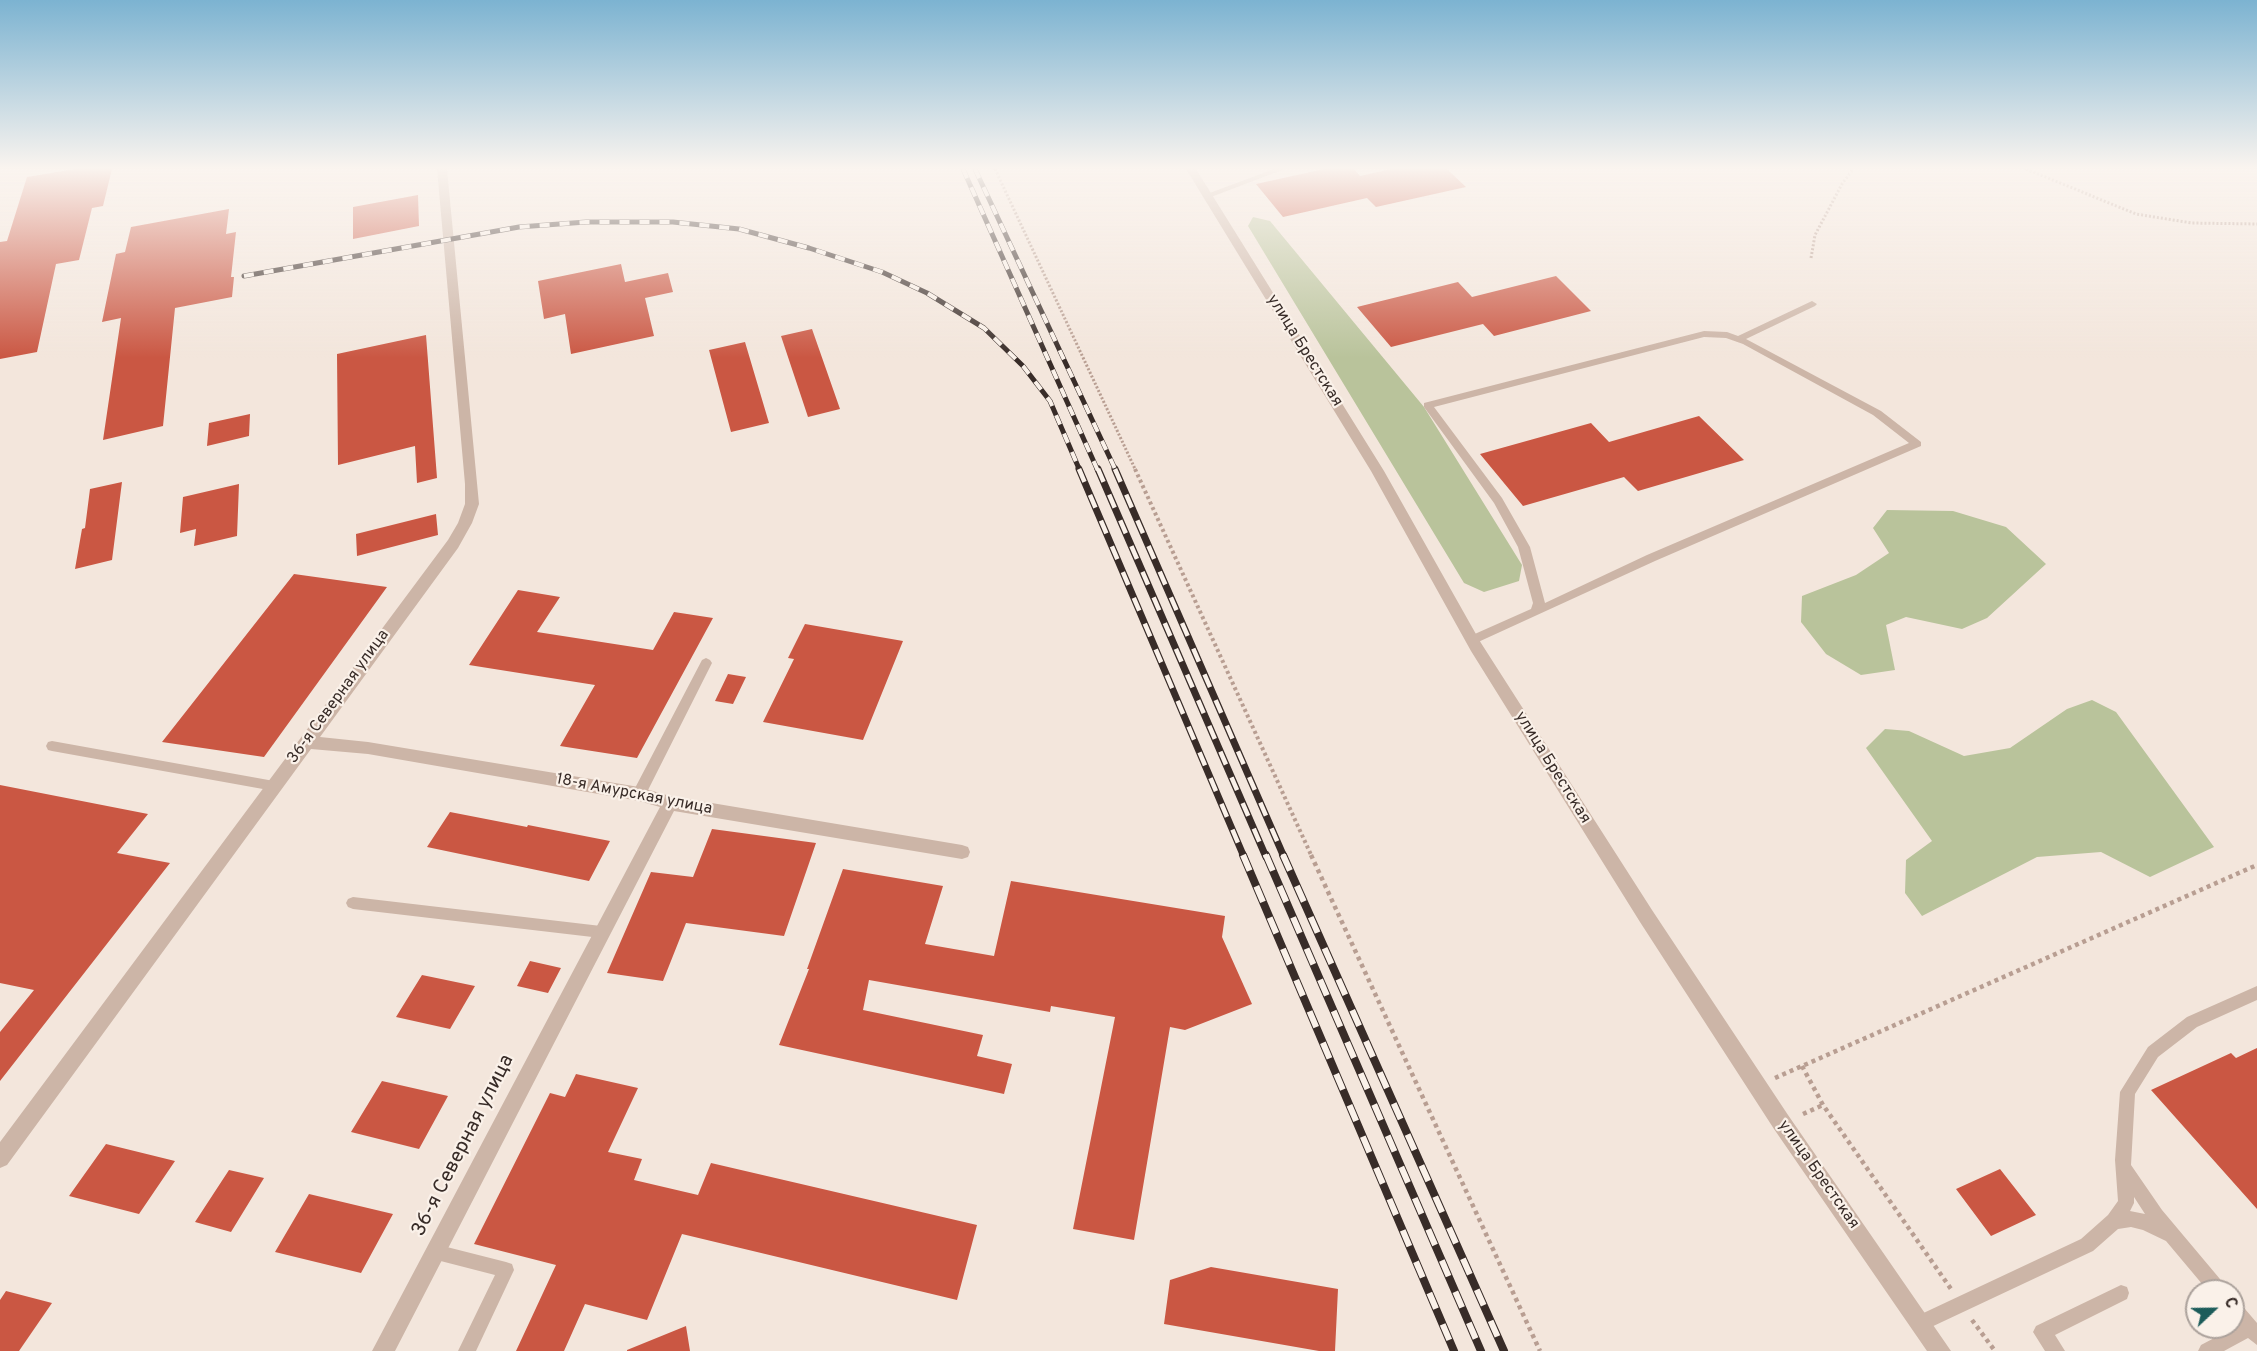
<!DOCTYPE html>
<html>
<head>
<meta charset="utf-8">
<style>
  body { margin:0 }
  #map { position:relative; width:2257px; height:1351px; overflow:hidden; background:#f3e6dc; font-family:Overpass,sans-serif }
  canvas { display:block }
  .north { position:absolute; left:2185px; top:1279px; width:60px; height:60px; box-sizing:border-box; background:#faf1e9; border:2px solid #aca29c; border-radius:50%; rotate:68deg; font-size:16px; font-weight:700; line-height:24px; text-align:center; color:#382c28 }
  .north::after { content:''; display:block; margin:auto; width:21px; height:27px; background:#1c5c5a; clip-path:polygon(50% 0,100% 100%,50% 72%,0 100%) }
</style>
</head>
<body>
<div id="map">
<canvas width="2257" height="1351"></canvas>
<div class="north">С</div>
</div>
<script>
const context = document.querySelector('canvas').getContext('2d');
context.lineJoin = 'round';
function paint(path, color) {
  context.fillStyle = color;
  context.fill(path, 'evenodd');
}
function toPath(rows) {
  const path = new Path2D();
  for (const r of rows) {
    path.moveTo(r[0], r[1]);
    for (let i = 2; i < r.length; i += 2) path.lineTo(r[i], r[i + 1]);
  }
  return path;
}
function strokePath(path, color, width, dash) {
  context.strokeStyle = color;
  context.lineWidth = width;
  context.lineCap = dash ? 'butt' : 'round';
  context.setLineDash(dash || []);
  context.stroke(path);
}
function drawText(font, color, halo, rows, align = 'center') {
  context.font = font + ' Overpass,sans-serif';
  context.lineWidth = 4.5;
  context.setLineDash([]);
  context.textBaseline = 'middle';
  context.strokeStyle = halo;
  context.fillStyle = color;
  for (const [text, x, y, turn = 0] of rows) {
    context.save();
    context.translate(x, y);
    context.rotate((+turn || 0) * Math.PI / 180);
    context.textAlign = isNaN(turn) ? turn : align;
    if (halo) context.strokeText(text, 0, 0);
    context.fillText(text, 0, 0);
    context.restore();
  }
}
const green = toPath([
  [1253,217,1270,221,1424,407,1522,565,1519,581,1484,592,1464,583,1248,226],
  [1887,510,1953,511,2006,527,2046,564,1987,618,1962,629,1906,617,1886,625,1895,670,1861,675,1826,654,1801,622,1802,596,1856,575,1889,553,1873,528],
  [2092,700,2116,712,2214,847,2150,877,2101,852,2037,857,1922,916,1905,893,1906,860,1932,841,1866,748,1885,729,1909,731,1964,756,2010,748,2067,709]
]);
const building = toPath([
  [75,169,112,169,103,206,92,208,79,260,56,264,37,352,0,359,0,242,7,241,27,177],
  [1324,169,1354,169,1360,176,1391,169,1447,169,1466,187,1376,207,1367,198,1283,217,1256,184],
  [418,195,419,226,353,239,353,207],
  [229,209,226,234,236,232,231,277,234,277,232,297,175,308,163,426,103,440,121,318,102,322,116,254,125,252,131,227],
  [621,264,625,282,668,273,673,292,645,298,654,336,571,354,565,314,544,319,538,281],
  [1556,276,1591,311,1494,336,1483,324,1391,347,1357,307,1458,282,1472,297],
  [812,329,840,409,808,417,781,336],
  [426,335,437,478,417,483,415,446,338,465,337,354],
  [745,342,769,423,731,432,709,350],
  [250,414,249,436,207,446,209,423],
  [1699,416,1744,460,1638,491,1624,477,1523,506,1480,454,1591,423,1609,442],
  [122,482,112,560,75,569,82,529,85,528,90,489],
  [239,484,237,536,194,546,196,529,180,533,183,497],
  [436,514,438,535,357,556,356,534],
  [294,574,387,587,264,757,162,742],
  [518,590,560,597,537,632,653,650,674,612,713,618,637,758,560,746,595,685,469,665],
  [805,624,903,641,863,740,763,722,794,659,788,658],
  [728,674,746,677,733,704,715,701],
  [0,785,148,814,117,853,170,863,0,1081,0,1032,34,990,0,983],
  [450,812,527,827,528,825,610,841,589,881,427,847],
  [712,829,816,843,784,936,686,923,663,981,607,973,651,872,693,877],
  [843,869,943,886,925,944,994,956,1011,881,1225,916,1222,937,1252,1004,1185,1030,1170,1027,1134,1240,1073,1229,1115,1017,1051,1006,1050,1012,869,980,863,1010,983,1035,977,1056,1012,1064,1004,1094,779,1045,809,969,807,969],
  [530,961,561,968,548,993,517,986],
  [422,975,475,986,450,1029,396,1017],
  [2257,1048,2257,1209,2151,1090,2231,1053,2236,1058],
  [576,1074,638,1088,608,1152,642,1159,634,1180,698,1195,711,1163,977,1225,957,1300,682,1234,647,1320,585,1304,564,1351,516,1351,556,1265,474,1244,550,1093,565,1097],
  [382,1081,448,1096,419,1149,351,1132],
  [106,1144,175,1161,139,1214,69,1196],
  [2000,1169,2036,1215,1991,1236,1956,1189],
  [229,1170,264,1178,231,1232,195,1222],
  [309,1194,393,1214,361,1273,275,1252],
  [1211,1267,1338,1289,1335,1351,1319,1351,1164,1324,1170,1280],
  [6,1291,52,1303,19,1351,0,1351,0,1300],
  [686,1326,690,1351,627,1351,627,1350]
]);
const pathFar2 = toPath([
  [995,169,1136,471],
  [2026,169,2136,214,2192,223,2257,224],
  [1811,258,1815,235,1842,184,1853,169]
]);
const pathFar1 = toPath([
  [1135,469,1312,857]
]);
const path = toPath([
  [1311,855,1540,1351],
  [1802,1066,1823,1105,1951,1289],
  [1775,1078,2257,865],
  [1803,1114,1823,1105],
  [1972,1320,1995,1351]
]);
const service = toPath([
  [1274,169,1285,169,1211,197,1204,195,1274,169],
  [1812,301,1817,304,1815,306,1746,339,1881,411,1921,442,1921,446,1655,561,1476,643,1468,643,1466,640,1468,637,1531,609,1533,603,1518,547,1494,503,1424,407,1424,403,1704,331,1727,332,1738,336,1812,301],
  [1704,337,1726,338,1743,344,1873,415,1909,443,1647,555,1545,603,1530,547,1502,498,1434,407,1704,337],
  [706,658,710,660,712,663,644,798,639,799,634,798,633,794,634,790,702,660,706,658],
  [52,741,274,781,279,782,280,786,279,790,274,791,52,751,48,750,46,746,48,742,52,741],
  [353,897,601,926,606,927,608,932,606,937,601,938,353,909,348,907,346,903,348,899,353,897],
  [2257,986,2257,1000,2197,1027,2158,1057,2135,1094,2131,1165,2162,1210,2225,1285,2227,1291,2208,1291,2166,1241,2143,1230,2131,1227,2118,1229,2093,1251,1927,1329,1921,1331,1915,1329,1913,1323,1915,1317,2081,1239,2108,1215,2118,1201,2115,1160,2120,1092,2148,1047,2187,1017,2257,986],
  [2134,1197,2145,1214,2130,1211,2134,1203,2134,1197],
  [435,1244,506,1262,512,1264,514,1270,476,1351,458,1351,495,1275,429,1258,427,1252,429,1246,435,1244],
  [2121,1285,2127,1287,2129,1293,2127,1299,2055,1335,2065,1351,2045,1351,2033,1332,2036,1326,2121,1285],
  [2233,1300,2239,1302,2257,1323,2257,1345,2248,1338,2224,1351,2198,1351,2201,1345,2237,1326,2233,1321,2233,1300]
]);
const minor = toPath([
  [437,169,447,169,479,504,472,523,458,548,320,737,368,742,639,787,670,796,962,845,968,847,970,852,968,857,962,859,674,811,395,1351,372,1351,660,807,639,801,368,754,311,749,7,1165,0,1168,0,1142,448,540,458,523,465,504,465,484,437,169],
  [1186,169,1196,169,1384,471,1481,643,1652,910,1788,1115,1951,1351,1927,1351,1774,1129,1640,922,1471,651,1371,471,1186,169]
]);
const railFar2 = toPath([
  [963,169,1098,471],
  [975,169,1116,471],
  [244,276,519,227,586,222,673,222,739,229,809,248,882,272,927,293,984,328,1023,366,1050,401,1080,471]
]);
const railFar1 = toPath([
  [1079,469,1244,857],
  [1098,469,1266,857],
  [1115,469,1284,857]
]);
const rail = toPath([
  [1243,855,1454,1351],
  [1266,855,1481,1351],
  [1283,855,1504,1351]
]);
const streetNames = [
  ["улица Брестская",1304,351,58],
  ["36-я Северная улица",339,697,-54],
  ["улица Брестская",1552,768,58],
  ["18-я Амурская улица",634,795,11],
  ["улица Брестская",1818,1175,55]
];
const nearStreetnames = [
  ["36-я Северная улица",464,1146,-63]
];
paint(green, '#b9c39b');
paint(building, '#ca5743');
strokePath(pathFar2, '#b89e92', 3, [2, 2]);
strokePath(pathFar1, '#b89e92', 4, [3, 3]);
strokePath(path, '#b89e92', 4.5, [4, 4]);
paint(service, '#ccb5a7');
paint(minor, '#ccb5a7');
strokePath(railFar2, '#382c28', 5);
strokePath(railFar1, '#382c28', 7);
strokePath(rail, '#382c28', 8);
strokePath(railFar2, '#faf1e9', 4, [10]);
strokePath(railFar1, '#faf1e9', 4.5, [14]);
strokePath(rail, '#faf1e9', 6, [17]);
const sky = context.createLinearGradient(0, 0, 0, 358);
sky.addColorStop(0, '#7cb3d1');
sky.addColorStop(0.47, '#faf4ef');
sky.addColorStop(1, '#faf4ef00');
context.fillStyle = sky;
context.fillRect(0, 0, 2257, 358);
drawText('16px', '#382c28', '#faf1e9', streetNames);
drawText('20px', '#382c28', '#faf1e9', nearStreetnames);
</script>
</body>
</html>
